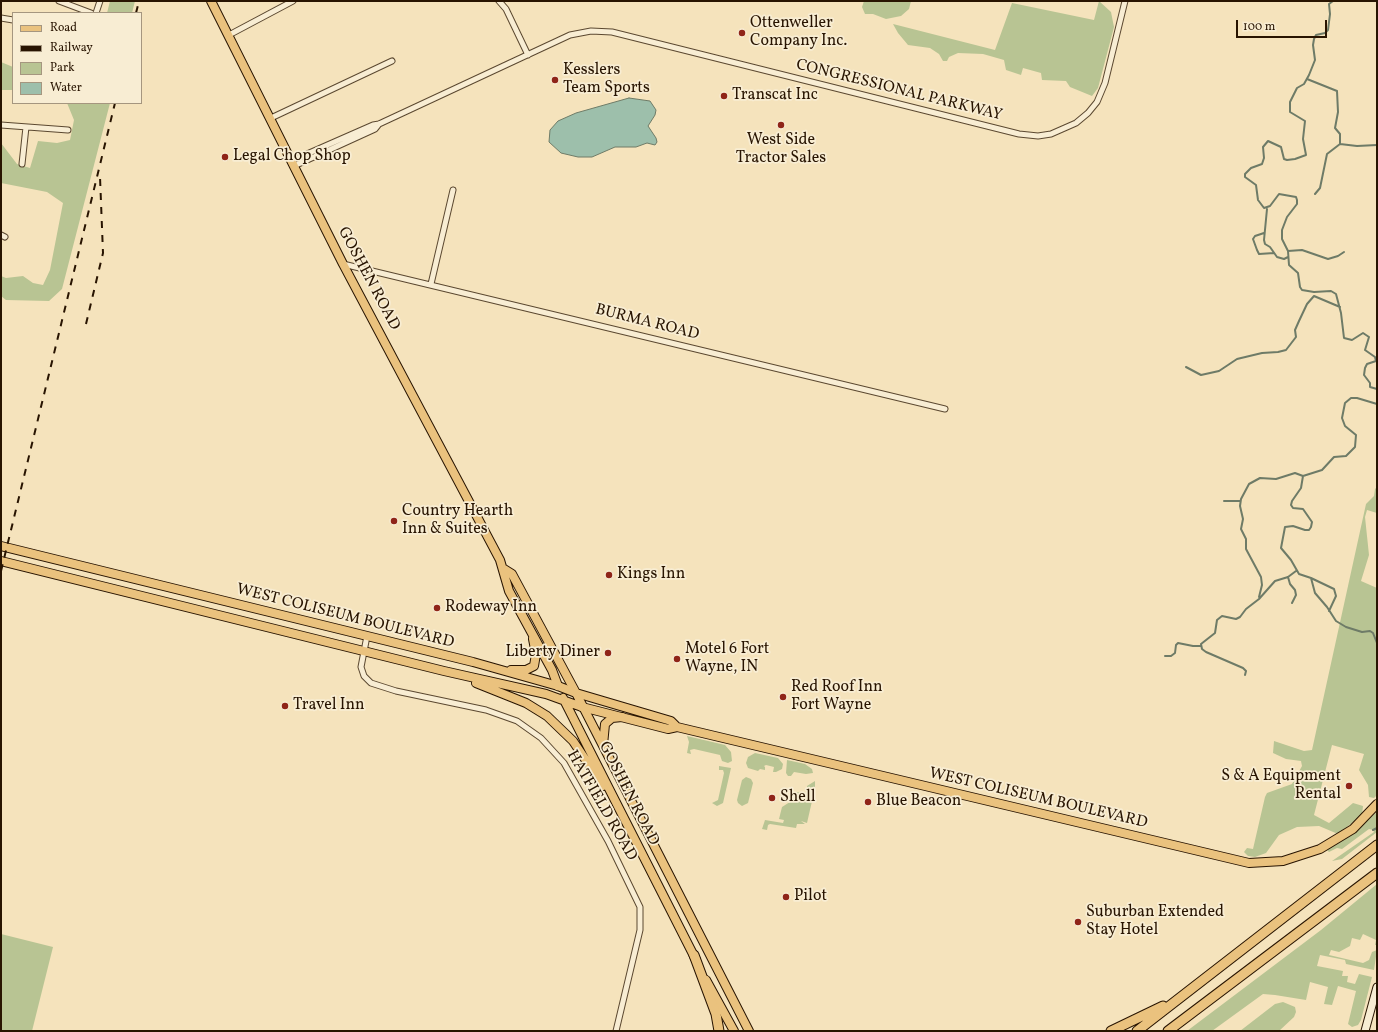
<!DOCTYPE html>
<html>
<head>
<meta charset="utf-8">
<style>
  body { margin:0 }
  #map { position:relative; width:1378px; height:1032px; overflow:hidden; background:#f5e3bc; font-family:Vollkorn,serif }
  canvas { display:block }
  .frame { position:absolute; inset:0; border:2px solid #281401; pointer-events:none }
  .legend { position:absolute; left:12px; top:12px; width:130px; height:92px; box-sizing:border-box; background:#f8edd3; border:1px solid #a5967f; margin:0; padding:5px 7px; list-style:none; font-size:12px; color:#281401 }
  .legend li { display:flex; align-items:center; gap:8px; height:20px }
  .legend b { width:20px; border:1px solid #a5967f }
  .scale { position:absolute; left:1236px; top:20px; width:91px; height:18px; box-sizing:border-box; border:2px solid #281401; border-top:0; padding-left:5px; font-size:12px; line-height:14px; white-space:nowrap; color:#281401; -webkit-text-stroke:3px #f8edd3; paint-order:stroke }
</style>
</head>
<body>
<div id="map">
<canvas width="1378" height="1032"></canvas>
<div class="frame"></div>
<ul class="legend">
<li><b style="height:5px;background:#eac27e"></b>Road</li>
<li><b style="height:5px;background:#281401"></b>Railway</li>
<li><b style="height:11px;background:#b8c493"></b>Park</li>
<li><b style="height:11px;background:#9dbfab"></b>Water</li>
</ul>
<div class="scale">100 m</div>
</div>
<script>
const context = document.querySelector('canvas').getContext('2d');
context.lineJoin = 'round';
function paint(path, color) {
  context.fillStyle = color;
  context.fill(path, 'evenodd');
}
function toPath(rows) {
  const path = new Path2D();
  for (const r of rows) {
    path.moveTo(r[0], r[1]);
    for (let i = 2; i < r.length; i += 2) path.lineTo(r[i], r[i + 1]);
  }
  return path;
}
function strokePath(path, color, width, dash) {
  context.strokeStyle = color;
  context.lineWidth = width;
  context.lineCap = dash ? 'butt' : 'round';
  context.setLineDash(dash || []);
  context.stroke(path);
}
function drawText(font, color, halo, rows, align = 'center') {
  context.font = font + ' Vollkorn,serif';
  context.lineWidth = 3.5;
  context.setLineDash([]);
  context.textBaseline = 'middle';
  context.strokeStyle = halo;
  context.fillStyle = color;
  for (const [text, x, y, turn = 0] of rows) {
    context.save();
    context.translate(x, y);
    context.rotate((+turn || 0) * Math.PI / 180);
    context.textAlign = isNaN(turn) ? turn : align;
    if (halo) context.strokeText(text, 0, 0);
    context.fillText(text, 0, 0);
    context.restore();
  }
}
const green = toPath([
  [110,1,135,1,132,13,107,13],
  [864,1,911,1,909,9,901,16,886,19,873,14,865,14,862,7],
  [1099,1,1111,12,1114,27,1098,88,1092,96,1070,87,1066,81,1042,80,1041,73,1023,68,1021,75,1006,70,1004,60,983,54,958,53,949,57,947,61,943,61,939,54,930,48,908,45,898,33,893,24,995,50,1012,3,1094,20],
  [1,62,13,67,13,90,1,90],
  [67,103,110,103,62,289,49,301,6,300,1,296,1,276,6,278,23,276,33,283,43,285,50,270,63,203,47,192,1,183,1,143,17,164,30,168,38,141,57,143,70,140,74,120],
  [1377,487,1377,513,1367,510,1365,517,1369,555,1361,581,1377,588,1377,795,1374,798,1369,797,1368,785,1359,770,1364,754,1332,745,1314,815,1329,823,1353,803,1363,806,1362,815,1338,834,1319,826,1297,827,1279,835,1266,853,1255,857,1248,856,1244,852,1247,848,1253,849,1265,797,1267,793,1292,784,1302,766,1301,761,1286,759,1273,753,1274,741,1304,751,1312,750,1366,504,1374,496,1375,489],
  [687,736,725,745,731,752,732,761,728,763,722,761,720,755,694,749,690,750,691,754,687,753,689,742],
  [755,753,778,758,783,764,782,769,776,772,773,772,774,767,766,765,764,766,765,767,765,770,760,769,758,771,748,768,746,763,748,757],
  [787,760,805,764,812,769,813,773,806,774,794,772,791,776,788,776,786,773],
  [719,766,731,768,723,803,717,806,712,803,718,800,724,773,723,770,719,770],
  [746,777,751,779,753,783,748,803,742,806,738,803,737,800,742,780],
  [815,781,815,788,807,823,801,821,805,824,797,824,796,828,770,824,768,825,767,830,762,829,765,820,783,823,784,820,779,819,782,807,793,800,793,793,797,792,808,794,807,786],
  [1377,812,1377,832,1342,859,1332,861,1374,832,1373,830,1369,829,1342,849,1337,848,1329,852,1327,850,1348,836],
  [1377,884,1377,945,1375,945,1376,940,1363,934,1360,940,1352,938,1350,946,1339,952,1331,950,1329,955,1363,963,1369,960,1372,952,1377,950,1374,970,1346,964,1345,960,1320,955,1317,966,1343,971,1342,976,1348,976,1347,982,1355,984,1359,974,1372,977,1361,1020,1358,1025,1352,1027,1348,1024,1356,991,1338,986,1332,1005,1324,1004,1328,987,1310,982,1306,1000,1275,995,1263,994,1212,1031,1187,1031,1321,930],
  [1,934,53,947,32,1031,1,1031],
  [1283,1002,1295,1007,1296,1012,1294,1017,1279,1031,1240,1031,1275,1004]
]);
const water = toPath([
  [629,98,650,101,656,110,655,115,648,126,656,138,657,142,655,145,647,143,636,147,615,147,592,157,578,157,561,153,549,142,550,130,558,121,576,113,629,98]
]);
const stream = toPath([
  [1333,1,1329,4,1330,14,1328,30,1325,33,1316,35,1314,39,1313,45,1315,60,1309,75,1304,84,1297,88,1290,102,1290,112,1305,121,1303,139,1306,155,1295,159,1287,160,1284,159,1281,147,1268,141,1263,147,1264,158,1262,164,1251,168,1245,174,1245,177,1256,185,1258,200,1264,208,1270,206,1279,194,1296,197,1297,200,1297,204,1287,217,1282,230,1282,239,1288,251,1289,265,1298,273,1300,287,1302,290,1314,292,1331,291,1336,294,1341,313,1344,338,1352,340,1363,333,1369,337,1365,350,1375,357,1376,361,1367,364,1365,368,1364,375,1370,383,1370,387,1377,389],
  [1307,79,1337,91,1338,112,1335,128,1340,134,1340,144,1327,154,1320,188,1315,194],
  [1340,144,1357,146,1377,145],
  [1267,209,1264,240,1265,244,1270,247,1277,257,1284,259,1288,257],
  [1264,233,1255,236,1253,239,1257,250,1259,254,1274,253],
  [1288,251,1302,250,1328,259,1338,256,1344,252],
  [1314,296,1340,307],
  [1186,367,1201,375,1219,371,1237,359,1262,353,1278,352,1286,350,1296,337,1295,330,1299,321,1307,304,1314,296],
  [1377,404,1357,398,1351,398,1345,403,1342,418,1345,426,1356,435,1355,447,1346,456,1334,457,1322,470,1303,476,1301,488,1292,501,1291,505,1293,508,1303,509,1312,522,1311,527,1309,530,1305,530,1293,526,1285,527,1281,548,1291,560,1299,574,1311,578,1315,593,1327,607,1336,621,1346,627,1362,632,1370,631,1373,633,1377,643],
  [1224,501,1240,501],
  [1288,577,1290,584,1295,590,1296,595,1292,603],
  [1311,578,1334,589,1336,596,1329,611],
  [1259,597,1262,585,1261,577,1246,549,1246,539,1241,529,1243,519,1240,506,1241,499,1249,484,1260,478,1276,479,1295,473,1303,476],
  [1165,656,1171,656,1175,653,1176,645,1178,643,1193,646,1200,646],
  [1245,675,1246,671,1243,668,1206,652,1202,649,1201,644,1215,633,1217,620,1222,616,1236,619,1240,617,1246,609,1259,599,1275,581,1288,577,1296,571],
  [1373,830,1377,828]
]);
const minor = toPath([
  [59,1,91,13],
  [499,1,506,9,528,55],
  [96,13,100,1],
  [1,18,13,20],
  [229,35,293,1],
  [271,118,392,61],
  [1,125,68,130],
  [291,161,373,125,379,124,570,35,591,31,612,32,1019,134,1038,136,1051,134,1076,123,1088,113,1097,102,1105,83,1125,1],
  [22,164,26,127],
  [294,166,375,129,379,124],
  [1,235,5,237],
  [343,264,945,409],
  [431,284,453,190],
  [367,636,361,667,364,676,371,683,396,691,486,710,517,721,541,738,564,763,608,841,640,907,640,930,616,1031]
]);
const secondary = toPath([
  [1365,1031,1377,987]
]);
const primary = toPath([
  [211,1,343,264,500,560,509,591,552,670,558,686],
  [504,569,512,574,519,587,576,693,671,721,677,727],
  [582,707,668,729,677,727,1249,863,1283,861,1320,849,1353,829,1377,804]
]);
const trunk = toPath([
  [1,546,473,662,558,686,576,693,749,1031],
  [1,561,444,671,546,694,582,707],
  [511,670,526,670,534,666,536,654,533,639],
  [476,683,526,703,547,716,573,741,603,786],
  [563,698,696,960],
  [603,745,605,724,612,718,622,717],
  [706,980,734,1031]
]);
const motorway = toPath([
  [694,955,716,1014,719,1031],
  [1111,1031,1163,1006],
  [1137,1031,1377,845],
  [1168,1031,1377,873]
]);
const rail = toPath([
  [136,13,139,1],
  [86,324,103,253,100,177],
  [1,571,115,103]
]);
const markers = [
  [742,33,4,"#8f2418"],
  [555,80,4,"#8f2418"],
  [724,96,4,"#8f2418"],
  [781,125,4,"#8f2418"],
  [225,157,4,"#8f2418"],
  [394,521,4,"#8f2418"],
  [609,575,4,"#8f2418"],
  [437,608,4,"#8f2418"],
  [608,653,4,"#8f2418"],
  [677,659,4,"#8f2418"],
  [783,697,4,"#8f2418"],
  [285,706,4,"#8f2418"],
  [1349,786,4,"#8f2418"],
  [772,798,4,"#8f2418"],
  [868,802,4,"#8f2418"],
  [786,897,4,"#8f2418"],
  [1078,922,4,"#8f2418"]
];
const poiNames = [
  ["Ottenweller",750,24],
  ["Company Inc.",750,42],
  ["Kesslers",563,71],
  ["Team Sports",563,89],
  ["Transcat Inc",732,96],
  ["West Side",781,141,"center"],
  ["Tractor Sales",781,159,"center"],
  ["Legal Chop Shop",233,157],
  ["Country Hearth",402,512],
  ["Inn & Suites",402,530],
  ["Kings Inn",617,575],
  ["Rodeway Inn",445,608],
  ["Motel 6 Fort",685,650],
  ["Wayne, IN",685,668],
  ["Liberty Diner",600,653,"right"],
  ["Red Roof Inn",791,688],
  ["Fort Wayne",791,706],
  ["Travel Inn",293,706],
  ["S & A Equipment",1341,777,"right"],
  ["Rental",1341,795,"right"],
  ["Shell",780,798],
  ["Blue Beacon",876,802],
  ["Pilot",794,897],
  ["Suburban Extended",1086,913],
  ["Stay Hotel",1086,931]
];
const streetNames = [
  ["CONGRESSIONAL PARKWAY",899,91,14],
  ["GOSHEN ROAD",368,279,62],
  ["BURMA ROAD",647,323,14],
  ["WEST COLISEUM BOULEVARD",345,617,14],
  ["GOSHEN ROAD",628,794,63],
  ["WEST COLISEUM BOULEVARD",1038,799,13],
  ["HATFIELD ROAD",601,806,60]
];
paint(green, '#b8c493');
paint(water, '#9dbfab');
strokePath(water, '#6e7b67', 1);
strokePath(stream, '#6e7b67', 2);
strokePath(minor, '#5b4830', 7);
strokePath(secondary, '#281401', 9);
strokePath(primary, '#281401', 10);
strokePath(trunk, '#281401', 10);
strokePath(motorway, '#281401', 11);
strokePath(minor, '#f8edd3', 5);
strokePath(secondary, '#f8edd3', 7);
strokePath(primary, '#eac27e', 8);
strokePath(trunk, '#eac27e', 8);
strokePath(motorway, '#eac27e', 9);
strokePath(rail, '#281401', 2, [7, 7]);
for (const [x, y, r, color] of markers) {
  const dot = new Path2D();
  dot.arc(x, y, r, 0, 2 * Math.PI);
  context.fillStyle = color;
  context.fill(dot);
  strokePath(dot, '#f8edd3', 1.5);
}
drawText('16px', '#281401', '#f8edd3', poiNames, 'left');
drawText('16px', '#281401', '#f8edd3', streetNames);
</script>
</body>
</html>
